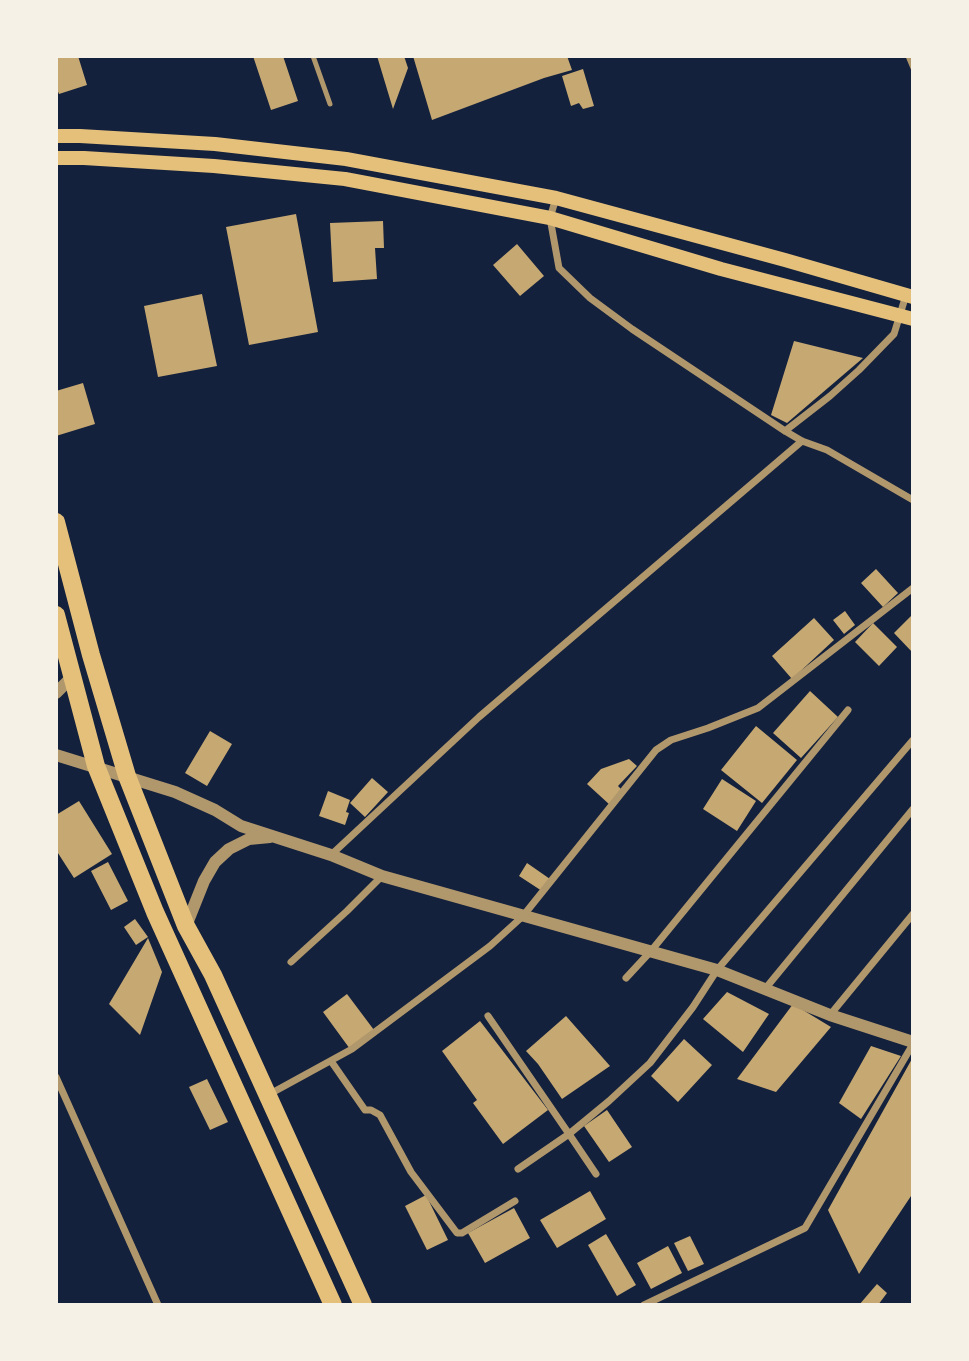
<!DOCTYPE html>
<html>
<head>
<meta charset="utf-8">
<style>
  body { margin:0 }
  #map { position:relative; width:969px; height:1361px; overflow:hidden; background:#14213d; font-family:Montserrat,sans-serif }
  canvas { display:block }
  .frame { position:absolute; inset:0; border:58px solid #f6f1e7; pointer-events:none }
</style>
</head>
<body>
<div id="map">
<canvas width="969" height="1361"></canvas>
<div class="frame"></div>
</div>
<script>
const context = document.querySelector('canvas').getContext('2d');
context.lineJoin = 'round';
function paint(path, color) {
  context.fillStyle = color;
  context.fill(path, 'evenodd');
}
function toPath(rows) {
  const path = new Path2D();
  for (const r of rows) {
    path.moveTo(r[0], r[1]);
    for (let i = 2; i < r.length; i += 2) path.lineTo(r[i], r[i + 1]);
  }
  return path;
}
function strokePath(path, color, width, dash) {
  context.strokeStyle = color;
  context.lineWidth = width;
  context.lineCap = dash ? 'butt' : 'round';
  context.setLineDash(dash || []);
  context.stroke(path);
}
const building = toPath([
  [56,56,78,56,87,85,59,94,56,87],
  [253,56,283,56,298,101,271,110],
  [377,56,404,56,408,68,393,109],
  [413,56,567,56,572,70,544,78,432,120],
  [583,69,594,106,583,109,579,103,571,106,562,76],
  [296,214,318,332,249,345,226,227],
  [383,221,384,248,375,248,377,279,333,282,330,223],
  [517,244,544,276,520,296,493,265],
  [202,294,217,366,158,377,144,306],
  [794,341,863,358,787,423,771,415],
  [83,383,95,424,56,436,56,391],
  [876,569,898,593,883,607,861,583],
  [845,611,855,625,844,634,833,620],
  [913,614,913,653,894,633],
  [814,618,834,640,792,679,772,656],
  [873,623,897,647,879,666,855,642],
  [810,691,838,717,801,758,773,733],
  [756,726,797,760,762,803,721,770],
  [210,731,232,744,207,786,185,773],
  [629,759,637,766,618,786,623,791,610,805,587,784,601,769],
  [372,778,388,792,365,817,350,803],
  [722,779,756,801,737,831,703,809],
  [328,791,350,800,346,812,349,813,345,825,319,816],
  [79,801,112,854,74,878,56,850,56,815],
  [108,862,128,901,111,910,91,871],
  [527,863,550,879,542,891,519,876],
  [135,919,148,937,136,945,124,927],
  [148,938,162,972,140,1035,109,1004],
  [727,992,769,1014,743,1052,703,1019],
  [347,994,374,1030,350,1049,323,1012],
  [793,1004,831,1027,776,1092,737,1079],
  [566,1016,610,1066,562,1099,538,1064,526,1051],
  [480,1021,548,1110,503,1144,473,1103,477,1100,442,1051],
  [684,1039,712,1065,678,1102,651,1076],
  [871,1046,901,1056,861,1119,839,1103],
  [913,1057,913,1193,859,1274,828,1210],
  [207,1079,228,1122,210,1130,189,1087],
  [607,1110,632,1147,609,1162,584,1126],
  [590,1191,606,1219,557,1248,540,1220],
  [426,1195,448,1240,427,1250,405,1206],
  [514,1208,530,1238,485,1263,468,1233],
  [606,1234,636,1285,617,1296,588,1245],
  [690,1236,704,1264,688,1271,674,1243],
  [668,1246,682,1273,651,1289,637,1263],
  [877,1284,887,1293,878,1305,859,1305]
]);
const service = toPath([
  [313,56,330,104],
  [908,56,913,68]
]);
const minor = toPath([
  [556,198,550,218,559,268,590,298,632,329,785,431,802,441,827,450,913,500],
  [785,431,830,396,859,370,894,334,906,295],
  [331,855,479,717,802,441],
  [291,962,347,911,382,876],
  [626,978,651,951,848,710],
  [765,989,913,809],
  [830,1015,913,914],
  [488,1016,569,1134,609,1101,650,1063,693,1007,717,970,913,740],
  [331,1061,365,1110,371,1110,380,1115,411,1172,457,1233,462,1233,515,1201],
  [56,1077,158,1305],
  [268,1095,352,1049,490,946,523,916,656,750,671,740,708,728,758,708,913,588],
  [518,1169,569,1134,596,1174],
  [644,1305,805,1228,913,1044]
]);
const tertiary = toPath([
  [56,693,72,677],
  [56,755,175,792,215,810,241,826,331,855,382,876,717,970,830,1015,913,1042],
  [186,926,204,881,215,862,229,849,249,839,270,837]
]);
const secondary = toPath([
  [56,136,80,136,215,144,346,159,556,198,785,260,913,297],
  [56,158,84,158,214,166,345,179,550,218,721,269,913,319]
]);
const trunk = toPath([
  [56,522,91,655,127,776,186,926,213,975,363,1305],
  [56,615,96,766,155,912,333,1305]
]);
paint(building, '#c6a872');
strokePath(service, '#b1986c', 5);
strokePath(minor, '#b1986c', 7);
strokePath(tertiary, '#b1986c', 12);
strokePath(secondary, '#e5c07b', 14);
strokePath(trunk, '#e5c07b', 18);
</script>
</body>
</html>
